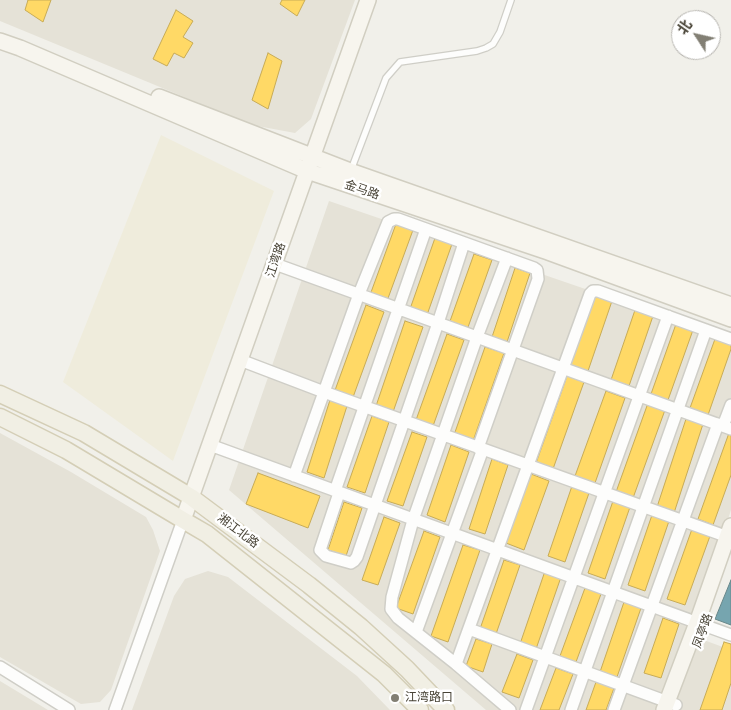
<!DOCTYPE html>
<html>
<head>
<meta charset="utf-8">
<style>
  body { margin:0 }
  #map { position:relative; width:731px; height:710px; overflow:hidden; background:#f1f0ea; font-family:"Noto Sans","Noto Sans SC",sans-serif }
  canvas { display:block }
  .north { position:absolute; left:671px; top:10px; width:50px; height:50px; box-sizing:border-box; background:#fff; border:1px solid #b5b3ae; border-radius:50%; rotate:305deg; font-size:14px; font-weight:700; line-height:20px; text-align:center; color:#474235 }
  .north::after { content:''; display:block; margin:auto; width:18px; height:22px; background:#827f74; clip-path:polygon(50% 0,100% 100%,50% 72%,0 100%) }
</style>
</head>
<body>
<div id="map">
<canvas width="731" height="710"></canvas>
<div class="north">北</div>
</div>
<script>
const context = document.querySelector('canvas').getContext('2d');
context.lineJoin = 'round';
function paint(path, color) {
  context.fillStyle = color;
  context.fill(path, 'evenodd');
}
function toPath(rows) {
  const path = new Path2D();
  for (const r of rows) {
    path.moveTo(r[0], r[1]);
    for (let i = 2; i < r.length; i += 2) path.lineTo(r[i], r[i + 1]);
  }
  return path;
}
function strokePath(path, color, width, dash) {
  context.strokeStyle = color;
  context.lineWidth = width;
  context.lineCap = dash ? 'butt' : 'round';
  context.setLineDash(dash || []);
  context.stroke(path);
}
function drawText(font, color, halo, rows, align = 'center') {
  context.font = font + ' "Noto Sans","Noto Sans SC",sans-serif';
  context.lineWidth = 5;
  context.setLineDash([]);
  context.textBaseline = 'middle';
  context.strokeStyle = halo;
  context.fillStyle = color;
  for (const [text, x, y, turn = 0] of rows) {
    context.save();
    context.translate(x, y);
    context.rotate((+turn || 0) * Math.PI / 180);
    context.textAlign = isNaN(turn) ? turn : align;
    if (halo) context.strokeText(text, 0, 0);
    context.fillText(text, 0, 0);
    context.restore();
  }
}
const residential = toPath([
  [0,0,355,0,311,119,295,133,252,125,0,21],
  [329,201,731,339,731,510,690,635,731,650,731,710,486,710,229,490],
  [0,433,71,472,146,517,153,530,160,551,111,690,100,702,81,704,0,657],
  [208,571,228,577,357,676,390,710,132,710,174,596,185,579],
  [0,681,48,710,0,710]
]);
const education = toPath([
  [161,135,274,191,173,461,63,382]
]);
const homes = toPath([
  [28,0,51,0,43,22,25,10,28,0],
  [282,0,305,0,297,16,280,4,282,0],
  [176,10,193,21,183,37,193,43,184,58,174,53,167,66,153,59,176,10],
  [268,53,282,61,268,109,252,100,268,53],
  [396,224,413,230,387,301,370,295,396,224],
  [435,238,452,244,427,315,410,309,435,238],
  [474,254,492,260,467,330,449,324,474,254],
  [515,268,530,273,507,342,492,337,515,268],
  [594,295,612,301,588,371,570,365,594,295],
  [366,305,384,312,352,400,334,393,366,305],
  [635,310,653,316,629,386,611,380,635,310],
  [405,321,423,327,393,412,376,406,405,321],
  [676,324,693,330,668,400,651,394,676,324],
  [447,334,464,340,433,426,416,420,447,334],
  [715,339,731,344,731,349,708,415,690,408,715,339],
  [485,347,504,353,473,441,454,435,485,347],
  [567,376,584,382,553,469,536,463,567,376],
  [606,391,625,398,595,483,575,476,606,391],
  [330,400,347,406,324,478,307,472,330,400],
  [648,403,665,410,633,498,616,492,648,403],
  [372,416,389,422,365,493,347,487,372,416],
  [686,419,703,424,674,513,657,507,686,419],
  [412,432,427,437,403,506,387,501,412,432],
  [729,433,731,434,731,475,713,525,698,519,729,433],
  [451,445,469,452,445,522,427,515,451,445],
  [492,459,508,465,485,534,469,529,492,459],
  [258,473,320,496,308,528,246,504,258,473],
  [531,474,549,481,524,550,506,543,531,474],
  [572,486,589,493,565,562,548,556,572,486],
  [613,501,630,507,605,579,588,573,613,501],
  [344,502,362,508,346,556,328,550,344,502],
  [652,515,669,521,645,591,628,585,652,515],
  [384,517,400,523,378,585,362,580,384,517],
  [692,529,710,536,685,605,667,599,692,529],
  [424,531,440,537,413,614,396,608,424,531],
  [463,545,480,550,448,642,431,636,463,545],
  [504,560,520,565,496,634,480,629,504,560],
  [545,571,561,577,536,649,520,644,545,571],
  [585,588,601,594,576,662,560,656,585,588],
  [624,602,641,608,617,677,600,672,624,602],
  [663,618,679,624,661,678,644,673,663,618],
  [476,639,492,644,483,672,466,666,476,639],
  [724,642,731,644,731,683,722,710,700,710,724,642],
  [517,654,533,660,519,698,502,692,517,654],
  [556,668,573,674,559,710,540,710,556,668],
  [596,682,614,688,606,710,586,710,596,682]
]);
const public = toPath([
  [731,580,731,625,715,619,731,580]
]);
const lane = toPath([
  [351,170,386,78,400,62,477,51,486,48,493,44,500,32,511,0]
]);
const street = toPath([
  [507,258,477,337,413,520,392,597,391,609,398,618,456,664,510,710],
  [275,264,731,429],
  [240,360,324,392,731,538],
  [723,426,731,405],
  [210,445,731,635],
  [294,476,359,294,388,222,394,219,398,219,534,268,537,270,538,279,478,448],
  [335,491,426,229],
  [339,493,320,550,326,556,351,563,354,561,357,557,438,323,464,243],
  [469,629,676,705],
  [416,632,483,449],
  [456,664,590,294,593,291,598,291,731,339],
  [0,667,69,710],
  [115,710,183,520],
  [526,710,668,316],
  [571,710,706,330],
  [614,710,718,424]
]);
const secondary = toPath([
  [0,41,20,48,307,171,548,252,731,319],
  [159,97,350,171,731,305],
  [183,520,368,0],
  [664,710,697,623,731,526]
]);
const primary = toPath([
  [0,394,84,433,191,497,309,585,361,627,407,669,446,710],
  [0,417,66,450,183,520,207,534,384,674,420,710]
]);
const markers = [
  [395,698,5,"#827f74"]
];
const streetNames = [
  ["金马路",362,190,19],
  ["江湾路",276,260,-71],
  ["湘江北路",238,531,37],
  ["凤亭路",703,631,-70]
];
const poiNames = [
  ["江湾路口",405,698]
];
paint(residential, '#e5e2d7');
paint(education, '#efecdc');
paint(homes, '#ffd966');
strokePath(homes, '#c8ac57', 1);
paint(public, '#76a5af');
strokePath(public, '#68878a', 1);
strokePath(lane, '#cfcec7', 8);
strokePath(street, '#cfcec7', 14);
strokePath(secondary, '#d1cec1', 18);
strokePath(primary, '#d4ceb6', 19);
strokePath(lane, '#fdfdfc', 5.5);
strokePath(street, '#fdfdfc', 11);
strokePath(secondary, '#f7f5ee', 15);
strokePath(primary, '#f1efe4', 16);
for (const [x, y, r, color] of markers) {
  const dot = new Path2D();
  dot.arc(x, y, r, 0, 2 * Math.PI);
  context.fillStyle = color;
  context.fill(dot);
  strokePath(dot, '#fff', 2);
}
drawText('12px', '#474235', '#fff', streetNames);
drawText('12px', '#474235', '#fff', poiNames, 'left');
</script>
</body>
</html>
